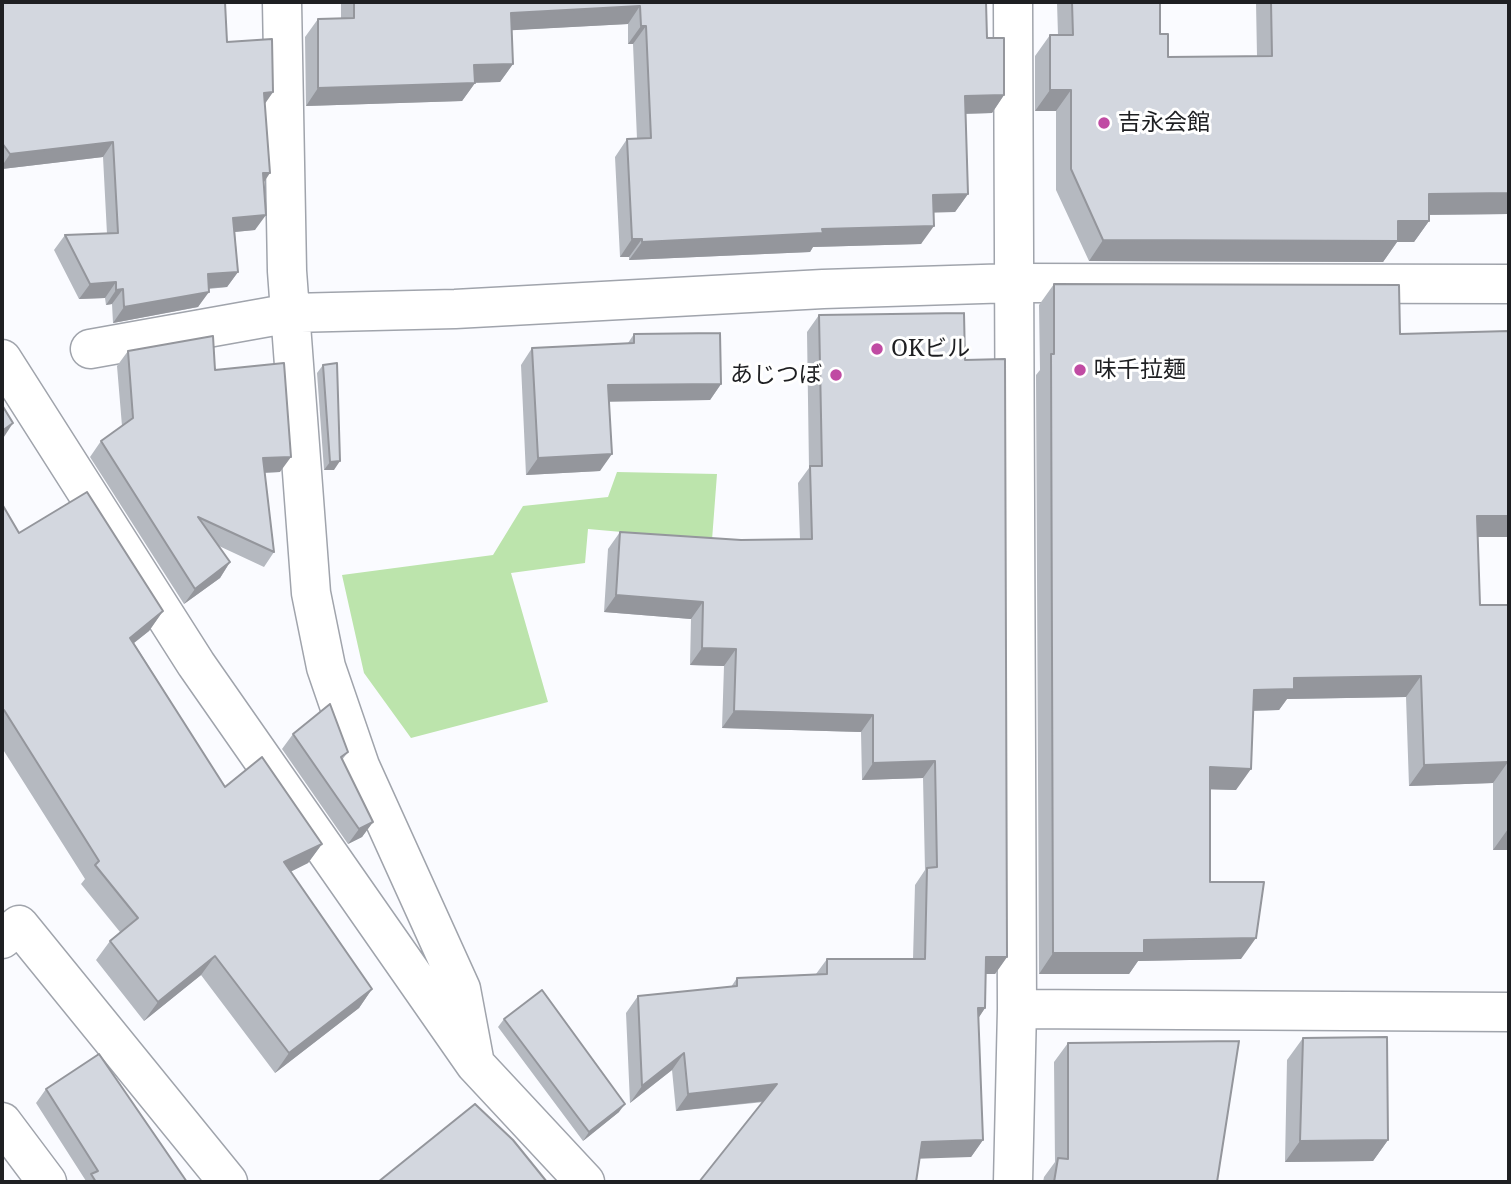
<!DOCTYPE html>
<html>
<head>
<meta charset="utf-8">
<style>
  body { margin:0 }
  #map { position:relative; width:1511px; height:1184px; overflow:hidden; background:#fafbff; font-family:"Noto Serif",serif }
  canvas { display:block }
  .frame { position:absolute; inset:0; border:4px solid #1e1f22; pointer-events:none }
</style>
</head>
<body>
<div id="map">
<canvas width="1511" height="1184"></canvas>
<div class="frame"></div>
</div>
<script>
const context = document.querySelector('canvas').getContext('2d');
context.lineJoin = 'round';
function paint(path, color) {
  context.fillStyle = color;
  context.fill(path, 'evenodd');
}
function toPath(rows) {
  const path = new Path2D();
  for (const r of rows) {
    path.moveTo(r[0], r[1]);
    for (let i = 2; i < r.length; i += 2) path.lineTo(r[i], r[i + 1]);
  }
  return path;
}
function strokePath(path, color, width, dash) {
  context.strokeStyle = color;
  context.lineWidth = width;
  context.lineCap = dash ? 'butt' : 'round';
  context.setLineDash(dash || []);
  context.stroke(path);
}
function drawText(font, color, halo, rows, align = 'center') {
  context.font = font + ' "Noto Serif","Noto Sans JP",serif';
  context.lineWidth = 6;
  context.setLineDash([]);
  context.textBaseline = 'middle';
  context.strokeStyle = halo;
  context.fillStyle = color;
  for (const [text, x, y, turn = 0] of rows) {
    context.save();
    context.translate(x, y);
    context.rotate((+turn || 0) * Math.PI / 180);
    context.textAlign = isNaN(turn) ? turn : align;
    if (halo) context.strokeText(text, 0, 0);
    context.fillText(text, 0, 0);
    context.restore();
  }
}
const green = toPath([
  [617,472,717,474,712,540,588,529,585,563,511,573,548,702,411,738,364,673,342,575,493,555,523,506,608,497]
]);
const street = toPath([
  [282,2,287,271,311,593,326,667,360,766,461,989,475,1064],
  [1013,2,1017,1009,1013,1182],
  [90,349,291,313,455,309,823,289,1014,283],
  [2,359,196,664,475,1064,585,1182],
  [2,939,19,925,228,1182],
  [1017,1009,1509,1012],
  [2,1122,47,1182]
]);
const secondary = toPath([
  [1014,283,1509,284]
]);
const wall = toPath([
  [2,2,227,42,273,92,265,103,263,183,255,230,235,232,238,272,227,287,209,289,198,307,113,323,112,304,106,305,105,298,79,299,54,250,65,235,107,234,103,157,2,169],
  [341,2,986,2,987,38,1004,95,992,113,966,114,968,194,955,212,934,212,921,244,813,247,810,252,629,260,629,257,620,257,615,157,627,139,637,139,633,44,628,44,628,24,512,30,513,64,500,82,475,83,462,101,306,106,305,37,318,19,341,19],
  [1057,2,1160,2,1160,34,1168,57,1257,56,1256,2,1509,2,1509,214,1429,215,1429,221,1414,242,1397,242,1383,262,1089,261,1056,190,1056,111,1035,111,1035,56,1050,35,1058,35],
  [1054,284,1400,334,1478,537,1480,605,1509,605,1509,850,1493,850,1493,783,1409,786,1406,697,1287,699,1279,710,1253,711,1236,790,1210,789,1210,882,1241,959,1138,961,1129,974,1039,974,1036,375,1040,370,1039,305],
  [819,315,965,360,1007,957,995,974,986,974,985,1008,978,1018,983,1140,971,1157,764,1102,676,1111,672,1070,630,1103,626,1013,638,996,731,987,737,978,816,974,827,959,913,959,915,885,925,870,923,778,862,780,861,732,722,728,724,666,690,665,691,619,604,612,608,549,620,532,741,540,800,540,798,483,809,468,807,332],
  [634,334,721,384,710,400,609,401,600,471,526,475,521,365,532,348,628,343],
  [128,351,215,370,280,472,265,473,274,552,264,567,219,546,230,562,220,578,184,604,90,457,101,441,122,426,117,366],
  [323,365,334,470,324,470,317,373],
  [2,504,19,533,163,611,149,631,134,643,225,787,322,844,308,863,290,872,372,989,359,1008,275,1073,201,975,144,1021,96,960,110,941,120,932,81,884,85,879,2,748],
  [293,734,348,752,342,760,373,822,362,837,348,844,282,749],
  [504,1019,619,1112,583,1141,498,1027],
  [1303,1038,1388,1140,1373,1161,1285,1162,1287,1060],
  [1068,1043,1217,1182,1043,1182,1044,1177,1055,1162,1054,1062],
  [46,1089,187,1182,85,1182,86,1181,36,1103]
]);
const shadedWall = toPath([
  [640,6,628,24,498,31,511,13],
  [641,26,646,26,633,44,628,44],
  [513,64,500,82,461,83,474,65],
  [475,83,462,101,306,106,318,88],
  [1050,90,1071,90,1056,111,1035,111],
  [273,92,262,108,264,93],
  [1004,95,992,113,953,114,965,96],
  [113,142,103,157,2,169,2,166,10,154],
  [263,173,270,173,260,188],
  [1509,193,1509,214,1414,215,1429,194],
  [968,194,955,212,921,213,933,195],
  [266,215,255,230,223,233,233,218],
  [1398,221,1429,221,1414,242,1397,242,1383,262,1089,261,1103,240],
  [934,226,921,244,813,247,810,252,629,260,642,242,822,229],
  [632,239,642,239,629,257,620,257],
  [238,272,227,287,197,289,208,274],
  [116,282,105,298,79,299,90,284],
  [123,289,112,304,106,305,116,290],
  [209,292,198,307,113,323,124,307],
  [721,384,710,400,597,402,608,385],
  [13,423,2,440,2,431],
  [612,454,600,471,526,475,538,458],
  [291,457,280,472,252,473,263,458],
  [340,461,334,470,324,470,330,462],
  [1477,516,1509,516,1509,537,1462,537],
  [230,562,220,578,184,604,195,589],
  [616,595,703,602,691,619,604,612],
  [163,611,149,631,116,657,130,638],
  [702,648,736,649,724,666,690,665],
  [1421,676,1406,697,1287,699,1279,710,1239,711,1254,690,1294,678],
  [734,711,873,715,861,732,722,728],
  [935,761,923,778,862,780,873,763],
  [1508,762,1493,783,1409,786,1424,765],
  [1210,767,1251,769,1236,790,1195,789],
  [373,822,362,837,348,844,359,829],
  [1508,829,1509,829,1509,850,1493,850],
  [322,844,308,863,270,882,284,862],
  [1256,938,1241,959,1138,961,1129,974,1039,974,1053,953,1144,940],
  [215,956,201,975,144,1021,158,1002],
  [986,957,1007,957,995,974,974,974],
  [372,989,359,1008,275,1073,289,1053],
  [978,1008,985,1008,974,1025],
  [684,1053,672,1070,630,1103,642,1086],
  [777,1084,766,1101,676,1111,688,1094],
  [625,1104,619,1112,583,1141,589,1132],
  [983,1140,971,1157,910,1159,922,1142],
  [1388,1140,1373,1161,1285,1162,1300,1141]
]);
const building = toPath([
  [2,2,225,2,227,42,272,39,273,92,264,93,270,173,263,173,266,215,233,218,238,272,208,274,209,292,124,307,123,289,116,290,116,282,90,284,65,235,118,233,113,142,10,154,2,143,2,2],
  [354,2,986,2,987,38,1004,38,1004,95,965,96,968,194,933,195,934,226,822,229,823,233,642,242,642,239,632,239,627,139,651,138,646,26,641,26,640,6,511,13,513,64,474,65,475,83,318,88,318,19,354,18,354,2],
  [1072,2,1160,2,1160,34,1168,34,1168,57,1272,56,1271,2,1509,2,1509,193,1429,194,1429,221,1398,221,1398,241,1103,240,1071,169,1071,90,1050,90,1050,35,1073,35,1072,2],
  [1054,284,1399,285,1400,334,1509,331,1509,516,1477,516,1480,605,1509,605,1509,829,1508,829,1508,762,1424,765,1421,676,1294,678,1294,689,1254,690,1251,769,1210,767,1210,882,1264,882,1256,938,1144,940,1144,953,1053,953,1051,354,1054,354,1054,284],
  [964,313,965,360,1005,359,1007,957,986,957,985,1008,978,1008,983,1140,922,1142,916,1182,699,1182,777,1084,688,1094,684,1053,642,1086,638,996,737,986,737,978,827,974,827,959,925,959,927,868,937,867,935,761,873,763,873,715,734,711,736,649,702,648,703,602,616,595,620,532,741,540,812,539,810,466,822,466,819,315,964,313],
  [720,333,721,384,608,385,612,454,538,458,532,348,634,343,634,334,720,333],
  [213,336,215,370,284,363,291,457,263,458,274,552,198,517,230,562,195,589,101,441,133,418,128,351,213,336],
  [337,363,340,461,330,462,323,365,337,363],
  [2,405,13,423,2,431,2,405],
  [87,492,163,611,130,638,225,787,262,757,322,844,284,862,372,989,289,1053,215,956,158,1002,110,941,138,918,95,865,99,861,4,710,2,711,2,504,19,533,87,492],
  [330,704,348,752,341,757,373,822,359,829,293,734,330,704],
  [542,990,625,1104,589,1132,504,1019,542,990],
  [1387,1037,1388,1140,1300,1141,1303,1038,1387,1037],
  [1239,1041,1217,1182,1054,1182,1058,1158,1068,1159,1068,1043,1239,1041],
  [99,1054,187,1182,96,1182,91,1174,98,1171,46,1089,99,1054],
  [475,1104,513,1140,547,1182,378,1182,475,1104]
]);
const markers = [
  [1104,123,7,"#c04ba3"],
  [877,349,7,"#c04ba3"],
  [1080,370,7,"#c04ba3"],
  [836,375,7,"#c04ba3"]
];
const poiNames = [
  ["吉永会館",1118,123],
  ["OKビル",891,349],
  ["味千拉麺",1094,370],
  ["あじつぼ",822,375,"right"]
];
paint(green, '#bce4ac');
strokePath(street, '#a0a4ac', 41);
strokePath(secondary, '#a0a4ac', 41);
strokePath(street, '#fff', 38);
strokePath(secondary, '#fff', 38);
paint(wall, '#b5b9c0');
paint(shadedWall, '#94969c');
paint(building, '#d3d7df');
strokePath(building, '#94969c', 2);
for (const [x, y, r, color] of markers) {
  const dot = new Path2D();
  dot.arc(x, y, r, 0, 2 * Math.PI);
  context.fillStyle = color;
  context.fill(dot);
  strokePath(dot, '#fff', 2.5);
}
drawText('23px', '#1e1f22', '#fff', poiNames, 'left');
</script>
</body>
</html>
